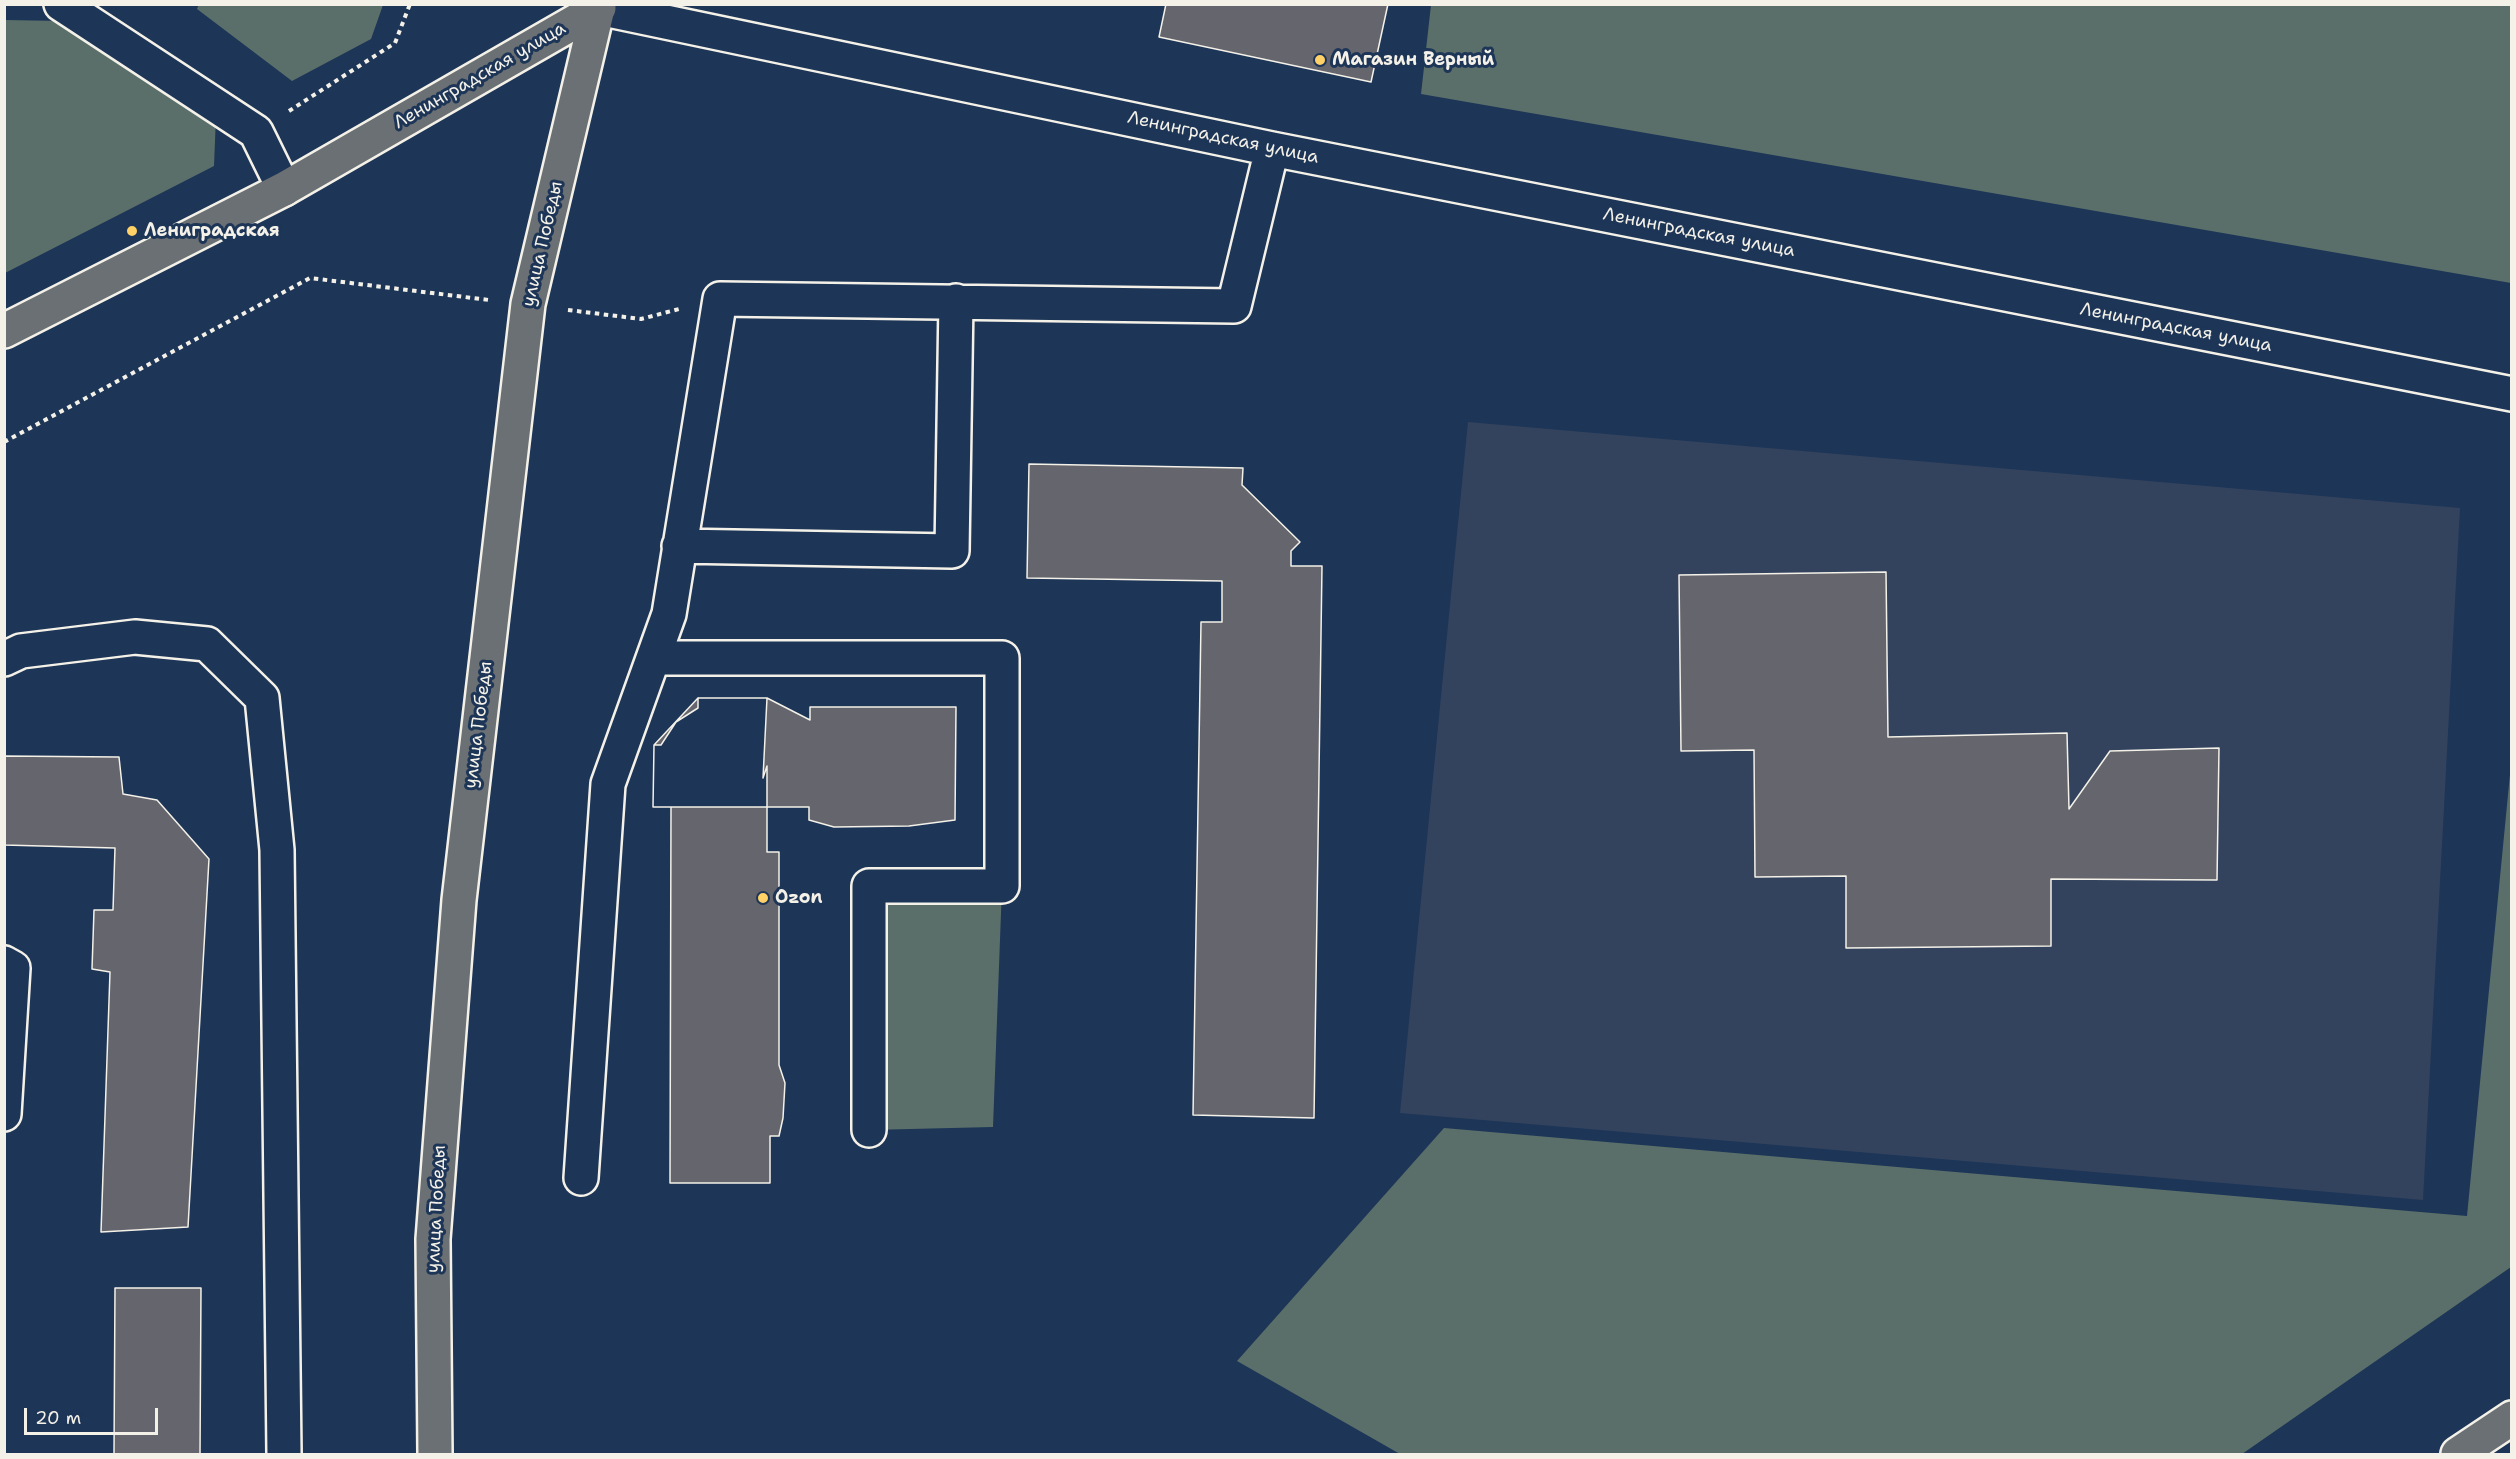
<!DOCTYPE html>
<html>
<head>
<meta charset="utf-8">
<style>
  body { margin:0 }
  #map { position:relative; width:2516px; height:1459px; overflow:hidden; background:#1d3557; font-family:"Shantell Sans",sans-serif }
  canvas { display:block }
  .frame { position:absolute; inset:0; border:6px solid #f4f1e8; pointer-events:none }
  .scale { position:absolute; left:24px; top:1408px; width:134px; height:27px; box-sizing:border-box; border:3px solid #f4f1e8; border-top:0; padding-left:8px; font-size:18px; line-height:21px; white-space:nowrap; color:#f4f1e8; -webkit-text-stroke:4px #1d3557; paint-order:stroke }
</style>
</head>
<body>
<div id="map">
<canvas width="2516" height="1459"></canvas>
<div class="frame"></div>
<div class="scale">20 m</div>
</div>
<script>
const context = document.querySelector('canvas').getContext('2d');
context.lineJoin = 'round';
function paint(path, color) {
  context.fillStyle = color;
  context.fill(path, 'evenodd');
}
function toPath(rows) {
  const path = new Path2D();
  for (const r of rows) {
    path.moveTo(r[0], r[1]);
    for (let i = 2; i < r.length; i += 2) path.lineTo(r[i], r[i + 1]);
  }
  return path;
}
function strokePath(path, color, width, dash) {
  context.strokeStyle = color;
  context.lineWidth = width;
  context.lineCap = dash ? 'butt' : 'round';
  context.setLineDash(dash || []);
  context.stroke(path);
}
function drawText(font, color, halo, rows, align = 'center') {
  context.font = font + ' "Shantell Sans",sans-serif';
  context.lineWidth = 6;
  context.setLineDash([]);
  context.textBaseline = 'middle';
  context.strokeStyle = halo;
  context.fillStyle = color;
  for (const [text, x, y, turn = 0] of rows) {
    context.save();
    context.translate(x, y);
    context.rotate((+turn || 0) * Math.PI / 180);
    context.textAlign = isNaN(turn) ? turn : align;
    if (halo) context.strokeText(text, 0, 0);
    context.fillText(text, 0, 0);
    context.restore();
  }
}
const built = toPath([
  [1468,422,2460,508,2423,1200,1400,1113]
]);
const green = toPath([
  [199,4,383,4,383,5,371,39,292,81,197,9],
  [1431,5,2511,5,2511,283,1421,94],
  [5,20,62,21,216,116,214,166,5,273],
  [2511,764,2511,1267,2242,1454,1400,1454,1237,1361,1444,1128,2467,1216],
  [1002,886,993,1127,869,1130,869,895]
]);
const building = toPath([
  [1166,4,1388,4,1371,82,1159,37,1166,4],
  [1029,464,1243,468,1242,485,1300,542,1291,551,1291,566,1322,566,1314,1118,1193,1115,1201,622,1222,622,1222,581,1027,578,1029,464],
  [1886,572,1888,737,2067,733,2069,809,2110,751,2219,748,2217,880,2051,879,2051,946,1846,948,1846,876,1755,877,1754,750,1681,751,1679,575,1886,572],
  [698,698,767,698,810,720,810,707,956,707,955,820,909,826,834,827,809,820,809,807,767,807,767,852,779,852,779,1065,785,1083,783,1118,779,1136,770,1136,770,1183,670,1183,671,807,653,807,654,745,661,745,676,722,698,708,698,698],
  [698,698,767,698,763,778,767,766,767,807,653,807,654,745,698,698],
  [4,756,119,757,123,794,157,800,209,859,188,1227,101,1232,110,972,92,969,94,910,113,910,115,848,4,845,4,756],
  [115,1288,201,1288,200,1454,114,1454,115,1288]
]);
const path = toPath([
  [289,111,395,43,410,4],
  [568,310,641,319,679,309],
  [4,442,310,278,489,300]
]);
const minor = toPath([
  [61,4,256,132,284,189],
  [599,8,1272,149,2512,394],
  [679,546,952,551,956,301],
  [655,658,1002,658,1002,886,869,886,869,1130],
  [4,659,21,651,135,637,207,644,262,698,277,850,284,1454],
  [4,963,13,968,4,1114],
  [581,1178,608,784,669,614,720,299,1234,306,1272,149]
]);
const major = toPath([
  [4,331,284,189,599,8],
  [435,1454,433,1239,459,900,528,304,599,4],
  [2458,1454,2512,1418]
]);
const markers = [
  [1320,60,6,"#ffd166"],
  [132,231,6,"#ffd166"],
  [763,898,6,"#ffd166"]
];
const poiNames = [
  ["Магазин Верный",1332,60],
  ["Лениградская",144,231],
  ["Ozon",775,898]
];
const streetNames = [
  ["Ленинградская улица",480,76,-30],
  ["Ленинградская улица",1223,138,12],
  ["Ленинградская улица",1699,233,11],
  ["улица Победы",543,244,-77],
  ["Ленинградская улица",2176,328,11],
  ["улица Победы",479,725,-83],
  ["улица Победы",437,1209,-87]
];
paint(built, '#33435e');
paint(green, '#5a6f6a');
paint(building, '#65656e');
strokePath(building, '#f4f1e8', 1.5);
strokePath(minor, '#f4f1e8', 38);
strokePath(major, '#f4f1e8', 38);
strokePath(path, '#f4f1e8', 4, [4.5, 4.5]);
strokePath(minor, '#1d3557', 33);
strokePath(major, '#6b7074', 33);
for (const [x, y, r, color] of markers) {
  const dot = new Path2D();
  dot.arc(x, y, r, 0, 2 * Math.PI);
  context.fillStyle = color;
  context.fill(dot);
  strokePath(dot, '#1d3557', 2);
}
drawText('bold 18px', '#f4f1e8', '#1d3557', poiNames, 'left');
drawText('18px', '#f4f1e8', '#1d3557', streetNames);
</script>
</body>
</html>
